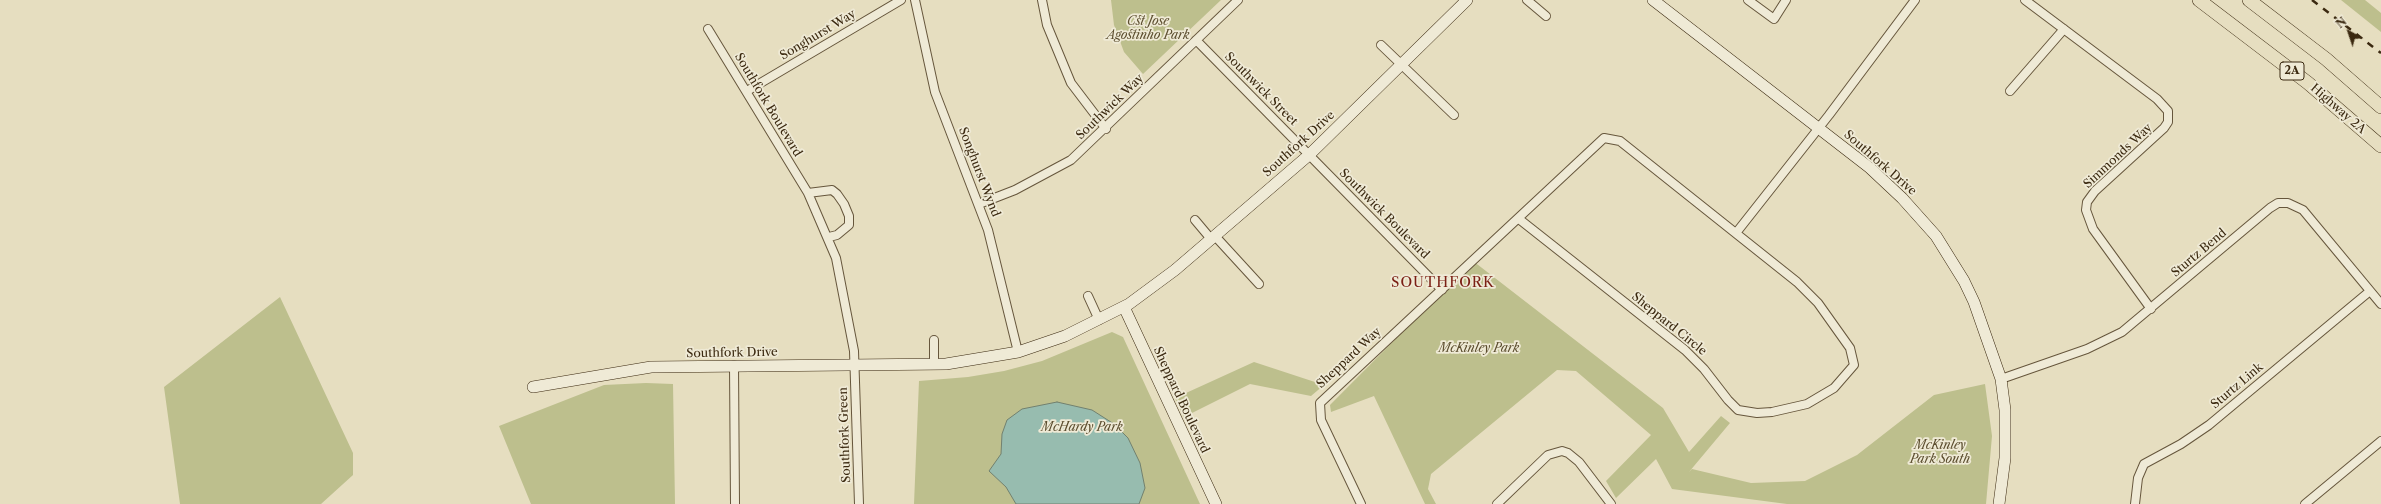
<!DOCTYPE html>
<html>
<head>
<meta charset="utf-8">
<style>
  body { margin:0 }
  #map { position:relative; width:2381px; height:504px; overflow:hidden; background:#e6dec0; font-family:"Libre Caslon Text",serif }
  canvas { display:block }
  .north { position:absolute; left:2329px; top:12px; width:40px; height:40px; -webkit-text-stroke:3px #efead6; paint-order:stroke; rotate:320deg; font-size:11px; font-weight:700; line-height:16px; text-align:center; color:#3b2910 }
  .north::after { content:''; display:block; margin:auto; width:14px; height:18px; background:#3b2910; clip-path:polygon(50% 0,100% 100%,50% 72%,0 100%) }
</style>
</head>
<body>
<div id="map">
<canvas width="2381" height="504"></canvas>
<div class="north">N</div>
</div>
<script>
const context = document.querySelector('canvas').getContext('2d');
context.lineJoin = 'round';
function paint(path, color) {
  context.fillStyle = color;
  context.fill(path, 'evenodd');
}
function toPath(rows) {
  const path = new Path2D();
  for (const r of rows) {
    path.moveTo(r[0], r[1]);
    for (let i = 2; i < r.length; i += 2) path.lineTo(r[i], r[i + 1]);
  }
  return path;
}
function strokePath(path, color, width, dash) {
  context.strokeStyle = color;
  context.lineWidth = width;
  context.lineCap = dash ? 'butt' : 'round';
  context.setLineDash(dash || []);
  context.stroke(path);
}
function drawText(font, color, halo, rows, align = 'center') {
  context.font = font + ' "Libre Caslon Text",serif';
  context.lineWidth = 3.5;
  context.setLineDash([]);
  context.textBaseline = 'middle';
  context.strokeStyle = halo;
  context.fillStyle = color;
  for (const [text, x, y, turn = 0] of rows) {
    context.save();
    context.translate(x, y);
    context.rotate((+turn || 0) * Math.PI / 180);
    context.textAlign = isNaN(turn) ? turn : align;
    if (halo) context.strokeText(text, 0, 0);
    context.fillText(text, 0, 0);
    context.restore();
  }
}
const green = toPath([
  [1111,0,1221,0,1143,74,1124,52,1114,25],
  [2341,0,2365,0,2381,13,2381,32],
  [1473,261,1663,408,1689,452,1721,416,1730,423,1689,472,1692,469,1751,483,1805,481,1857,455,1934,395,1985,384,1992,436,1986,504,1787,504,1672,489,1656,459,1616,498,1606,481,1651,435,1576,371,1557,370,1431,474,1428,489,1436,504,1425,504,1374,396,1331,412,1330,405],
  [280,297,353,453,353,475,321,504,180,504,164,387],
  [1112,332,1123,337,1200,504,914,504,919,381,968,377,1004,371,1042,361],
  [1254,362,1324,385,1311,396,1250,384,1184,417,1175,398],
  [646,383,673,384,675,504,531,504,499,426,604,385]
]);
const water = toPath([
  [1057,402,1092,410,1114,424,1128,438,1140,463,1145,488,1139,504,1016,504,1006,487,989,471,1001,454,1002,434,1007,420,1022,409,1057,402]
]);
const street = toPath([
  [915,0,935,92,988,230,1018,352],
  [1042,0,1047,25,1071,83,1106,129],
  [1527,0,1546,16],
  [1748,0,1774,19,1786,0],
  [2025,0,2157,99,2168,111,2168,122,2164,128,2095,191,2087,202,2086,210,2093,229,2151,309],
  [708,29,808,193,836,258,854,351,859,504],
  [1196,40,1442,290],
  [1381,45,1454,115],
  [747,91,901,0],
  [2010,91,2064,29],
  [808,193,832,190,837,194,844,204,849,216,849,225,837,235,829,237],
  [979,204,1015,190,1071,160,1238,0],
  [1195,220,1211,239],
  [1736,233,1829,115,1915,0],
  [1215,236,1259,284],
  [1088,296,1099,320],
  [934,364,934,340],
  [734,365,735,504],
  [2001,379,2087,349,2122,332,2270,208,2278,203,2288,203,2303,210,2381,304],
  [1361,504,1321,420,1320,403,1604,138,1620,141,1797,282,1818,303,1845,341,1850,348,1854,365,1834,388,1807,404,1772,412,1757,413,1738,410,1728,400,1704,369,1685,350,1519,219],
  [1497,504,1548,455,1562,451,1568,453,1579,462,1611,504],
  [2135,504,2138,478,2144,464,2181,444,2209,425,2370,291],
  [2305,504,2381,441]
]);
const secondary = toPath([
  [1653,0,1870,168,1902,198,1936,236,1964,281,1974,302,2001,379,2005,410,2005,458,1999,504],
  [1124,307,1216,504],
  [533,387,651,367,946,364,1018,352,1065,336,1129,304,1175,270,1309,155,1467,0]
]);
const primary = toPath([
  [2199,0,2308,83,2381,146],
  [2249,0,2326,59,2381,107]
]);
const rail = toPath([
  [2312,0,2381,53]
]);
const shields = [
  [2292,71,24]
];
const shieldNames = [
  ["2A",2292,71]
];
const parkNames = [
  ["Cst Jose",1148,22],
  ["Agostinho Park",1148,36],
  ["McKinley Park",1479,349],
  ["McHardy Park",1082,428],
  ["McKinley",1940,446],
  ["Park South",1940,460]
];
const streetNames = [
  ["Songhurst Way",818,35,-31],
  ["Southwick Street",1261,89,45],
  ["Southfork Boulevard",768,105,59],
  ["Southwick Way",1110,107,-44],
  ["Highway 2A",2338,109,41],
  ["Southfork Drive",1299,144,-42],
  ["Simmonds Way",2118,156,-43],
  ["Southfork Drive",1880,163,41],
  ["Songhurst Wynd",979,172,69],
  ["Southwick Boulevard",1384,214,45],
  ["Sturtz Bend",2199,253,-40],
  ["Sheppard Circle",1669,324,39],
  ["Southfork Drive",732,353,-1],
  ["Sheppard Way",1349,358,-43],
  ["Sturtz Link",2237,386,-40],
  ["Sheppard Boulevard",1181,400,65],
  ["Southfork Green",845,435,-92]
];
const quarterNames = [
  ["SOUTHFORK",1443,283]
];
paint(green, '#bdbf8d');
paint(water, '#97bcaf');
strokePath(water, '#72816f', 1);
strokePath(street, '#66563c', 10);
strokePath(secondary, '#3b2910', 12);
strokePath(primary, '#3b2910', 14);
strokePath(street, '#efead6', 8);
strokePath(secondary, '#efead6', 11);
strokePath(primary, '#e6dec0', 13);
strokePath(rail, '#3b2910', 2.5, [7, 7]);
for (const [x, y, w] of shields) {
  const box = new Path2D();
  box.roundRect(x - w / 2, y - 9, w, 18, 3);
  context.fillStyle = '#efead6';
  context.fill(box);
  strokePath(box, '#3b2910', 1);
}
drawText('bold 11px', '#3b2910', null, shieldNames);
drawText('italic 12px', '#5c4e2f', '#efead6', parkNames);
drawText('12px', '#3b2910', '#efead6', streetNames);
context.letterSpacing = '1px';
drawText('14px', '#7a1f14', '#efead6', quarterNames);
context.letterSpacing = '0px';
</script>
</body>
</html>
